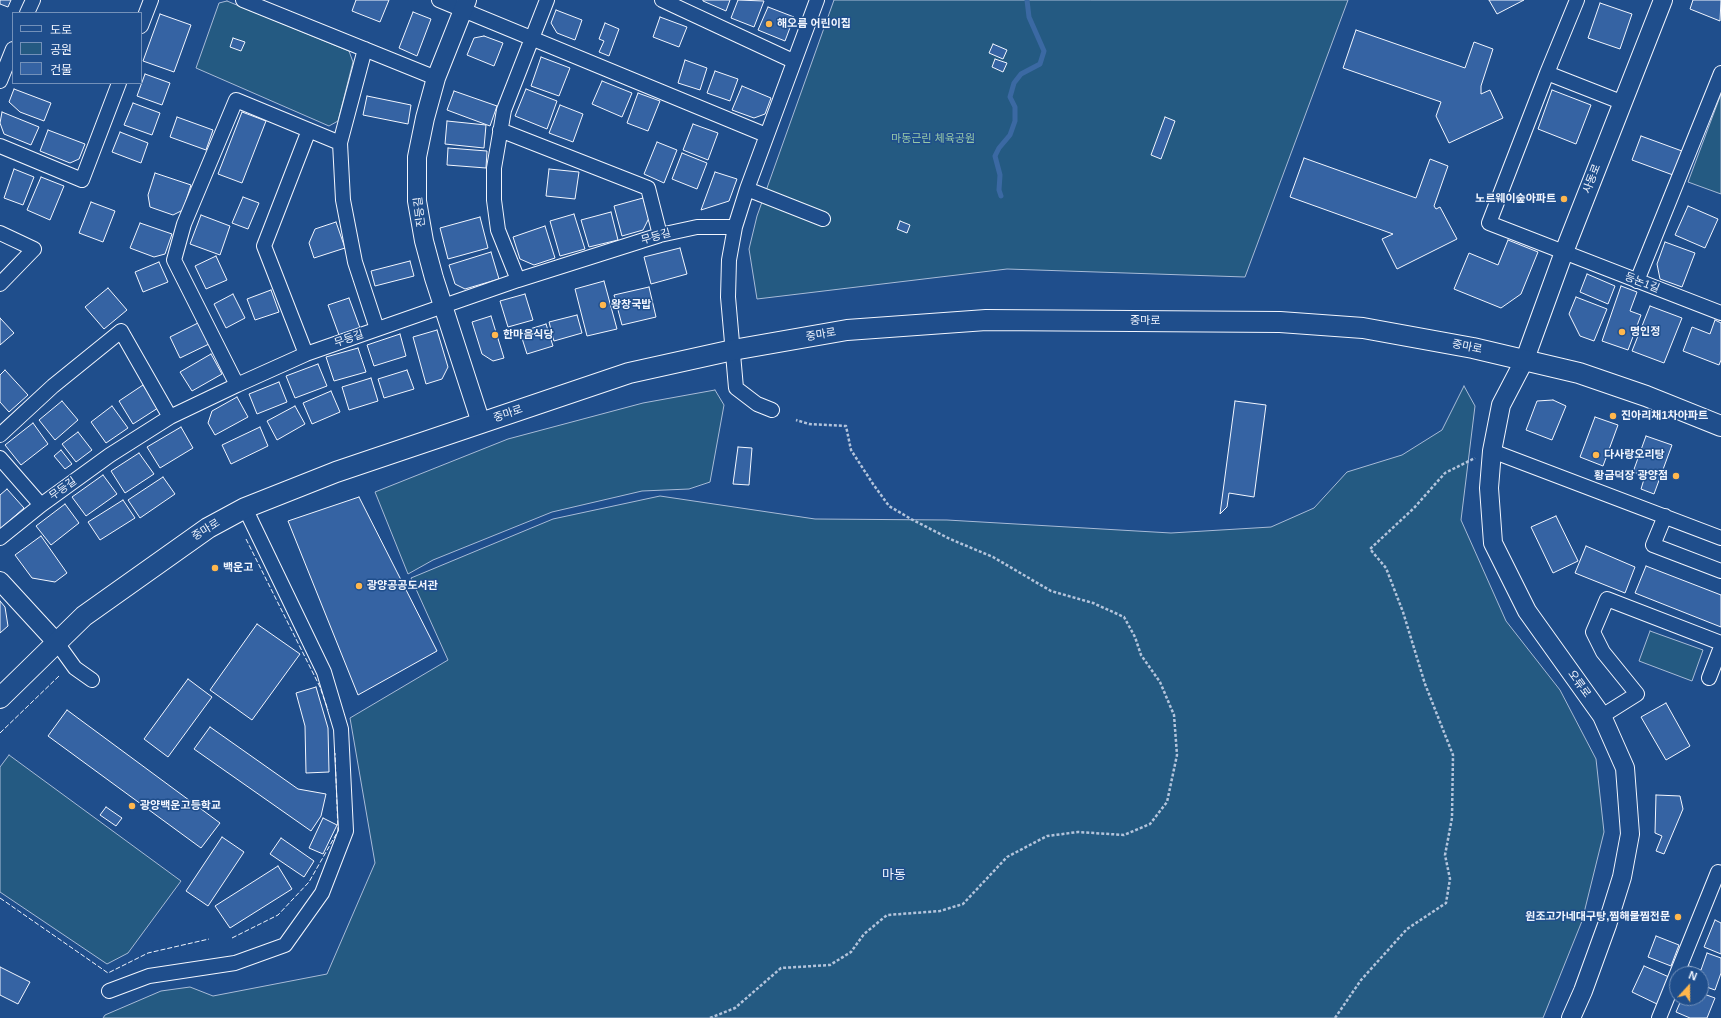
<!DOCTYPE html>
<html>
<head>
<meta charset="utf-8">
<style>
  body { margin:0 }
  #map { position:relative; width:1721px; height:1018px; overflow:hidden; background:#1f4e8c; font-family:Arial,"Noto Sans KR",sans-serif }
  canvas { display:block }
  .legend { position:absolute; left:12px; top:12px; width:130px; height:72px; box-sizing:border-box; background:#1f4e8c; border:1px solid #7391ba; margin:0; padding:5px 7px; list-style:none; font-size:12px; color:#f2f6ff }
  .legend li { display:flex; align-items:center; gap:8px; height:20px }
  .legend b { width:20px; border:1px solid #7391ba }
  .north { position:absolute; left:1669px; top:966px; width:40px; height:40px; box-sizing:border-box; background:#1f4e8c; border:1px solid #7391ba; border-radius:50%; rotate:21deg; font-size:11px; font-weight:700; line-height:16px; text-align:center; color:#f2f6ff }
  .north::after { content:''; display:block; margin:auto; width:14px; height:18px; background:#ffb74d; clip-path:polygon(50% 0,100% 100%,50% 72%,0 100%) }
</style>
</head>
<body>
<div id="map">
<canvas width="1721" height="1018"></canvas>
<ul class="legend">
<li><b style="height:5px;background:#1f4e8c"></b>도로</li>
<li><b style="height:11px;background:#245a82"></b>공원</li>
<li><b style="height:11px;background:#3563a3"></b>건물</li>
</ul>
<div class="north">N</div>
</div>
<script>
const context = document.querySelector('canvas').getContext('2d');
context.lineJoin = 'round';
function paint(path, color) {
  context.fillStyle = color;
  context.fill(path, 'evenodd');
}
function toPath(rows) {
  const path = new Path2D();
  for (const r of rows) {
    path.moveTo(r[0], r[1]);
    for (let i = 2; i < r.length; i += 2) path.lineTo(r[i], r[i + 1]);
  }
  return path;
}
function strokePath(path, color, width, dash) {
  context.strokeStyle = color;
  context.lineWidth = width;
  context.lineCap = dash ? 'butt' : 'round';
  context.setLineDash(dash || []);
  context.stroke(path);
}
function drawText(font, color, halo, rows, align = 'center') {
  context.font = font + ' Arial,"Noto Sans KR",sans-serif';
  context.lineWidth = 3;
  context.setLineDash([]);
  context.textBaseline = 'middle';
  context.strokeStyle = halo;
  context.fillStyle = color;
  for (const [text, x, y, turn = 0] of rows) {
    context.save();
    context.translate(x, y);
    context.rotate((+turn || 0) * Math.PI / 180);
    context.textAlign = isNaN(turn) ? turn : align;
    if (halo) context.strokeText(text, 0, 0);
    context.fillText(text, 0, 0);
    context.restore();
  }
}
const green = toPath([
  [834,0,1348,0,1245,277,1007,269,757,299,749,249,757,216,834,0],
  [227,1,349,51,353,62,338,121,329,126,196,68,219,3,227,1],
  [1721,94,1721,194,1688,182,1721,94],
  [1464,386,1475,406,1461,520,1506,621,1560,690,1596,759,1604,832,1582,921,1543,1018,103,1018,105,1015,161,991,190,987,213,996,327,974,375,863,350,718,448,660,411,578,553,519,660,496,815,519,947,520,1171,533,1271,527,1314,508,1347,472,1402,455,1442,430,1464,386],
  [715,390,724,405,710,482,689,489,642,491,552,512,433,560,408,574,375,492,508,439,643,403,715,390],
  [1650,631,1703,650,1692,681,1639,661,1650,631],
  [9,755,181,881,128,953,107,964,0,892,0,767,9,755]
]);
const stream = toPath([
  [1001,196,999,190,1000,175,995,156,999,148,1010,135,1015,121,1015,107,1010,97,1014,83,1021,74,1040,64,1044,51,1029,17,1027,0]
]);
const building = toPath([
  [0,0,11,0,8,7,0,4,0,0],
  [356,0,389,0,380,22,352,11,356,0],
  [703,0,730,0,726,11,703,1,703,0],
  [738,0,764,1,754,27,731,18,738,0],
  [1489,0,1524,0,1497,14,1489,0],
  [1693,0,1721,0,1720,21,1690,9,1693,0],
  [1600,3,1632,14,1620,49,1588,38,1600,3],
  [768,7,794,17,785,41,758,30,768,7],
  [556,10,582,20,575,40,557,33,551,23,556,10],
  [413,12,431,19,417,56,399,48,413,12],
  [160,14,191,25,174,72,143,61,160,14],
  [660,17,687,27,679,47,653,37,660,17],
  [605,23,619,29,609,56,599,52,604,41,599,39,605,23],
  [1356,30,1465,68,1474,42,1493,49,1481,86,1481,94,1490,90,1503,118,1449,143,1436,116,1441,102,1343,68,1356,30],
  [484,36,503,43,494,66,467,55,474,38,484,36],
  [233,38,245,42,241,51,230,47,233,38],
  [993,44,1007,50,1003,59,989,53,993,44],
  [541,57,570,68,559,96,531,86,541,57],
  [995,59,1007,63,1003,72,992,67,995,59],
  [685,60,707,68,700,90,678,83,685,60],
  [715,71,738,79,730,101,707,93,715,71],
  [145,74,170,83,162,105,137,96,145,74],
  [602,81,632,93,622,117,592,104,602,81],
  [742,86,771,98,765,114,754,118,732,110,742,86],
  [14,89,51,103,44,121,20,112,9,102,14,89],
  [526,89,557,101,547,129,515,116,526,89],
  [1552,90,1591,105,1576,144,1538,129,1552,90],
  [454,91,497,106,490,126,447,110,454,91],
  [638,93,660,101,648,131,627,123,638,93],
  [367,96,411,105,408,124,363,115,367,96],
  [133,103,160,113,152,135,124,125,133,103],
  [560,105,583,114,573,142,549,133,560,105],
  [2,112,39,127,31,145,4,134,0,123,2,112],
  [242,112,266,121,242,183,218,174,242,112],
  [177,117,213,130,206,150,170,137,177,117],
  [1165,117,1175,121,1161,159,1151,155,1165,117],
  [447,121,486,125,484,148,445,144,447,121],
  [693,124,718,133,708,160,683,150,693,124],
  [48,130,85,144,79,159,70,163,40,151,48,130],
  [120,132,148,143,141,163,112,152,120,132],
  [1641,136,1682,151,1673,175,1632,160,1641,136],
  [657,142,677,150,664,183,644,174,657,142],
  [448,148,487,151,486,168,447,165,448,148],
  [682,153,707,163,697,189,672,179,682,153],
  [1304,158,1416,198,1430,159,1448,166,1434,206,1436,209,1440,207,1457,239,1397,269,1382,239,1393,234,1290,197,1304,158],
  [14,169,34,177,23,205,4,198,14,169],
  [549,169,579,172,575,199,546,196,549,169],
  [715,172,737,179,729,201,701,210,715,172],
  [155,173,191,185,183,210,173,215,150,207,148,195,155,173],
  [41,177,64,186,50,220,27,210,41,177],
  [243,197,259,203,248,229,232,223,243,197],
  [643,198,649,218,643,230,622,236,614,206,643,198],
  [91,202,115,211,103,242,79,233,91,202],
  [1688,206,1718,219,1705,248,1675,235,1688,206],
  [611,212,618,240,589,247,581,220,611,212],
  [574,214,585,249,560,256,550,221,574,214],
  [201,215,230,226,220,255,190,244,201,215],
  [480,217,488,248,448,259,440,228,480,217],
  [900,221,910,225,907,233,897,229,900,221],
  [336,222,345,248,314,258,309,243,315,229,336,222],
  [140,223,172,234,165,254,154,257,130,248,140,223],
  [545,226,555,258,534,265,520,259,513,237,545,226],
  [1508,240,1538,252,1521,294,1501,308,1454,289,1469,253,1498,265,1508,240],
  [1665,242,1695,253,1682,287,1660,279,1657,264,1665,242],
  [680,248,687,274,651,284,644,257,680,248],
  [491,252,499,279,465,289,455,284,449,265,491,252],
  [216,256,227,280,206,289,195,266,216,256],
  [410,261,414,276,375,286,371,271,410,261],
  [159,262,168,282,143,292,135,272,159,262],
  [1587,274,1615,286,1608,304,1580,292,1587,274],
  [604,281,617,329,587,336,575,289,604,281],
  [1621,286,1637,292,1630,311,1641,315,1628,350,1602,341,1621,286],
  [649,287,656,317,622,325,614,295,649,287],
  [108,288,127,310,104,329,85,307,108,288],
  [271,290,279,312,255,320,247,299,271,290],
  [233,294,245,318,226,328,214,304,233,294],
  [525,294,533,320,508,327,500,301,525,294],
  [1576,297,1607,309,1594,341,1580,336,1569,314,1576,297],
  [349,298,360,328,339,335,328,305,349,298],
  [1650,306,1682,318,1664,363,1632,351,1650,306],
  [577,315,582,333,554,341,549,322,577,315],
  [491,316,504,358,493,361,482,354,472,322,491,316],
  [0,318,14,333,0,345,0,318],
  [1715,320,1721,323,1721,360,1719,365,1683,351,1692,327,1710,334,1715,320],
  [198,323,209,344,180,358,170,337,198,323],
  [546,324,553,346,527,354,520,332,546,324],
  [437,330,448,367,442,379,426,384,413,337,437,330],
  [400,334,406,356,374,366,367,345,400,334],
  [358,348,366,372,334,381,326,357,358,348],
  [211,354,222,374,192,391,180,372,211,354],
  [318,364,327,386,295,398,286,376,318,364],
  [5,370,28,395,9,412,0,402,0,375,5,370],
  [407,370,414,389,384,398,378,379,407,370],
  [371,378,378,401,349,410,342,387,371,378],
  [279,382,287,402,257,414,249,394,279,382],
  [143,385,158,408,133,424,119,401,143,385],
  [331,391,340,412,312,424,303,403,331,391],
  [237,397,248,417,215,435,208,423,212,411,237,397],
  [1553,400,1566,406,1552,440,1526,430,1537,401,1553,400],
  [62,401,78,420,55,440,39,420,62,401],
  [1235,401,1266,405,1254,497,1229,493,1227,507,1220,514,1235,401],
  [112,406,128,428,106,443,91,422,112,406],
  [295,406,305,424,277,440,267,421,295,406],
  [1595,417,1618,425,1603,466,1580,457,1595,417],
  [33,423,48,444,21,465,5,445,33,423],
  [181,427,193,448,160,468,147,447,181,427],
  [260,427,268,446,231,464,222,445,260,427],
  [78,432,92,450,76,462,62,444,78,432],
  [1646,436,1672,445,1654,494,1641,489,1645,476,1633,472,1646,436],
  [738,447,752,448,749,485,733,484,738,447],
  [61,450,72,464,65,469,54,456,61,450],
  [139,453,154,474,125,493,111,471,139,453],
  [103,475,117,494,86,516,72,497,103,475],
  [163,477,175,494,140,518,128,500,163,477],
  [7,489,24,508,0,529,0,495,7,489],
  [359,497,437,651,358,695,288,521,359,497],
  [123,500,135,518,100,540,88,522,123,500],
  [65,504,79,523,51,545,36,526,65,504],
  [1556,516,1578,561,1553,573,1531,527,1556,516],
  [41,536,67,573,55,582,32,578,15,555,41,536],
  [1586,546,1635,567,1625,593,1575,573,1586,546],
  [1646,566,1721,595,1721,627,1635,593,1646,566],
  [0,601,5,607,8,626,0,633,0,601],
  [257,624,300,654,252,720,210,690,257,624],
  [188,679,212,697,168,757,144,739,188,679],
  [316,687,328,728,329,772,306,773,305,726,296,693,316,687],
  [1666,703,1690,746,1666,760,1641,717,1666,703],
  [67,710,220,823,201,848,48,736,67,710],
  [210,727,298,789,326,794,321,816,311,831,194,749,210,727],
  [1656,795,1680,796,1683,809,1664,854,1656,851,1662,836,1655,833,1656,795],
  [106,807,122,818,116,826,100,815,106,807],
  [323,818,337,825,323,854,309,848,323,818],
  [222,837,244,852,208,906,186,891,222,837],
  [281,838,314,861,304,877,270,854,281,838],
  [278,866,292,889,230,928,215,906,278,866],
  [1715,920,1721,923,1721,954,1704,947,1715,920],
  [1656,936,1679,945,1671,966,1648,957,1656,936],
  [1707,953,1721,958,1721,973,1715,990,1701,985,1701,974,1686,974,1689,966,1701,970,1707,953],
  [1644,966,1669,977,1657,1004,1632,992,1644,966],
  [0,967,30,982,18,1004,0,995,0,967],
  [1701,993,1715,998,1707,1018,1690,1018,1676,1012,1682,998,1701,998,1701,993]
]);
const path = toPath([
  [710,1018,735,1008,781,968,830,965,851,952,864,934,887,915,940,911,963,904,1007,857,1047,836,1078,832,1124,835,1150,824,1167,802,1177,755,1174,715,1160,682,1141,655,1135,637,1124,617,1093,603,1051,591,993,557,950,539,911,519,889,506,873,484,851,450,846,426,809,424,796,420],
  [1335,1018,1361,980,1407,929,1446,903,1450,879,1445,855,1452,818,1453,755,1425,684,1403,612,1386,568,1370,549,1414,508,1445,473,1475,458]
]);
const minor = toPath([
  [243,0,436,78],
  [439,0,766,135],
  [662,0,793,61],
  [27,13,33,0],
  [141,26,151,0],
  [365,49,340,143,343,200,355,262,377,329],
  [1547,73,1577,0],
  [0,81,13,49],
  [1621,102,1547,73,1489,223,1721,313],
  [500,130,648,188,660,235],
  [0,146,82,180,119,83],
  [747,189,823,219],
  [0,233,34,249,0,284],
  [518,280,498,230,494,200,494,168,504,110,547,0],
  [1637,281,1721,73],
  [306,354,264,246,309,130],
  [237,385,174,260,184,224,236,100,340,143],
  [772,410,757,404,736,388,728,297,729,260,735,227,747,189,817,0],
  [0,435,53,386,121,331,170,417],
  [1492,451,1721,538],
  [0,458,41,505],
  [1665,516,1653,545,1721,571],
  [0,538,41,505,110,455,170,417,237,385,306,354,518,280,660,235,697,227,735,227],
  [57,643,75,668,92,680],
  [1709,678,1721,647],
  [1602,716,1637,694,1603,652,1593,632,1607,599,1721,643],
  [109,991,149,976,235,963,285,945,322,893,346,831,341,729,324,672,245,508],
  [1659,1018,1718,872,1721,874]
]);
const tertiary = toPath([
  [467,0,436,78,425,118,417,157,417,201,424,241,434,278,481,423],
  [0,581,57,643],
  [1571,1018,1583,991,1607,925,1622,877,1630,834,1625,768,1602,716,1527,611,1493,543,1489,488,1492,451,1501,405,1525,359,1564,252,1663,0]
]);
const secondary = toPath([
  [0,698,84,616,208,528,245,508,336,472,629,373,733,350,847,330,986,320,1280,322,1363,328,1473,348,1579,373,1646,396,1721,426]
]);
const fence = toPath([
  [246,539,320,687,328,710],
  [0,733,59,676],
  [0,898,108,973,148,953,209,939],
  [232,938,278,915,309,882,338,831,335,753]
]);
const markers = [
  [769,24,4,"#ffb74d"],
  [1564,199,4,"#ffb74d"],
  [603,305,4,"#ffb74d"],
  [1622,332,4,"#ffb74d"],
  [495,335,4,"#ffb74d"],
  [1613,416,4,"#ffb74d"],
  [1596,455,4,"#ffb74d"],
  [1676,476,4,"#ffb74d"],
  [215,568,4,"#ffb74d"],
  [359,586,4,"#ffb74d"],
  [132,806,4,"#ffb74d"],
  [1678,917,4,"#ffb74d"]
];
const poiNames = [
  ["해오름 어린이집",777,24],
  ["노르웨이숲아파트",1556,199,"right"],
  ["왕창국밥",611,305],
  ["명인정",1630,332],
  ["한마음식당",503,335],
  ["진아리채1차아파트",1621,416],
  ["다사랑오리탕",1604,455],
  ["황금덕장 광양점",1668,476,"right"],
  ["백운고",223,568],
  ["광양공공도서관",367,586],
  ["광양백운고등학교",140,806],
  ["원조고가네대구탕,찜해물찜전문",1670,917,"right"]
];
const parkNames = [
  ["마동근린 체육공원",933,139]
];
const streetNames = [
  ["사동로",1592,179,-69],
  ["진등길",420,212,-97],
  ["무등길",656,237,-16],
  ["등논1길",1642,283,21],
  ["중마로",1145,321],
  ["중마로",821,335,-10],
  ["무등길",349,339,-19],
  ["중마로",1467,347,11],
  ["중마로",508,414,-19],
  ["무등길",63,489,-36],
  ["중마로",206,530,-32],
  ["오류로",1579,684,54]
];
const quarterNames = [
  ["마동",894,875]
];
paint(green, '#245a82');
strokePath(green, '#a8bbd7', 1);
strokePath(stream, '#3b69a3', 5);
paint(building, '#3563a3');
strokePath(building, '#f2f6ff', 1);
strokePath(minor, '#f2f6ff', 16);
strokePath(tertiary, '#f2f6ff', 20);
strokePath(secondary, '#f2f6ff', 22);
strokePath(path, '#b3c4dc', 2.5, [3, 2]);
strokePath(minor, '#1f4e8c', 14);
strokePath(tertiary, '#1f4e8c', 18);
strokePath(secondary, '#1f4e8c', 20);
strokePath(fence, '#f2f6ff', 1, [5, 2]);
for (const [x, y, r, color] of markers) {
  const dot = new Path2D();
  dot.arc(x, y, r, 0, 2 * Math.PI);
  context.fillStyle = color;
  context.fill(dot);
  strokePath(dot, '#1f4e8c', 1.5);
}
drawText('bold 11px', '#f2f6ff', '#1f4e8c', poiNames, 'left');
drawText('11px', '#97c8a6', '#1f4e8c', parkNames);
drawText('11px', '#f2f6ff', '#1f4e8c', streetNames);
drawText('13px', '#f2f6ff', '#1f4e8c', quarterNames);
</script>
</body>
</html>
